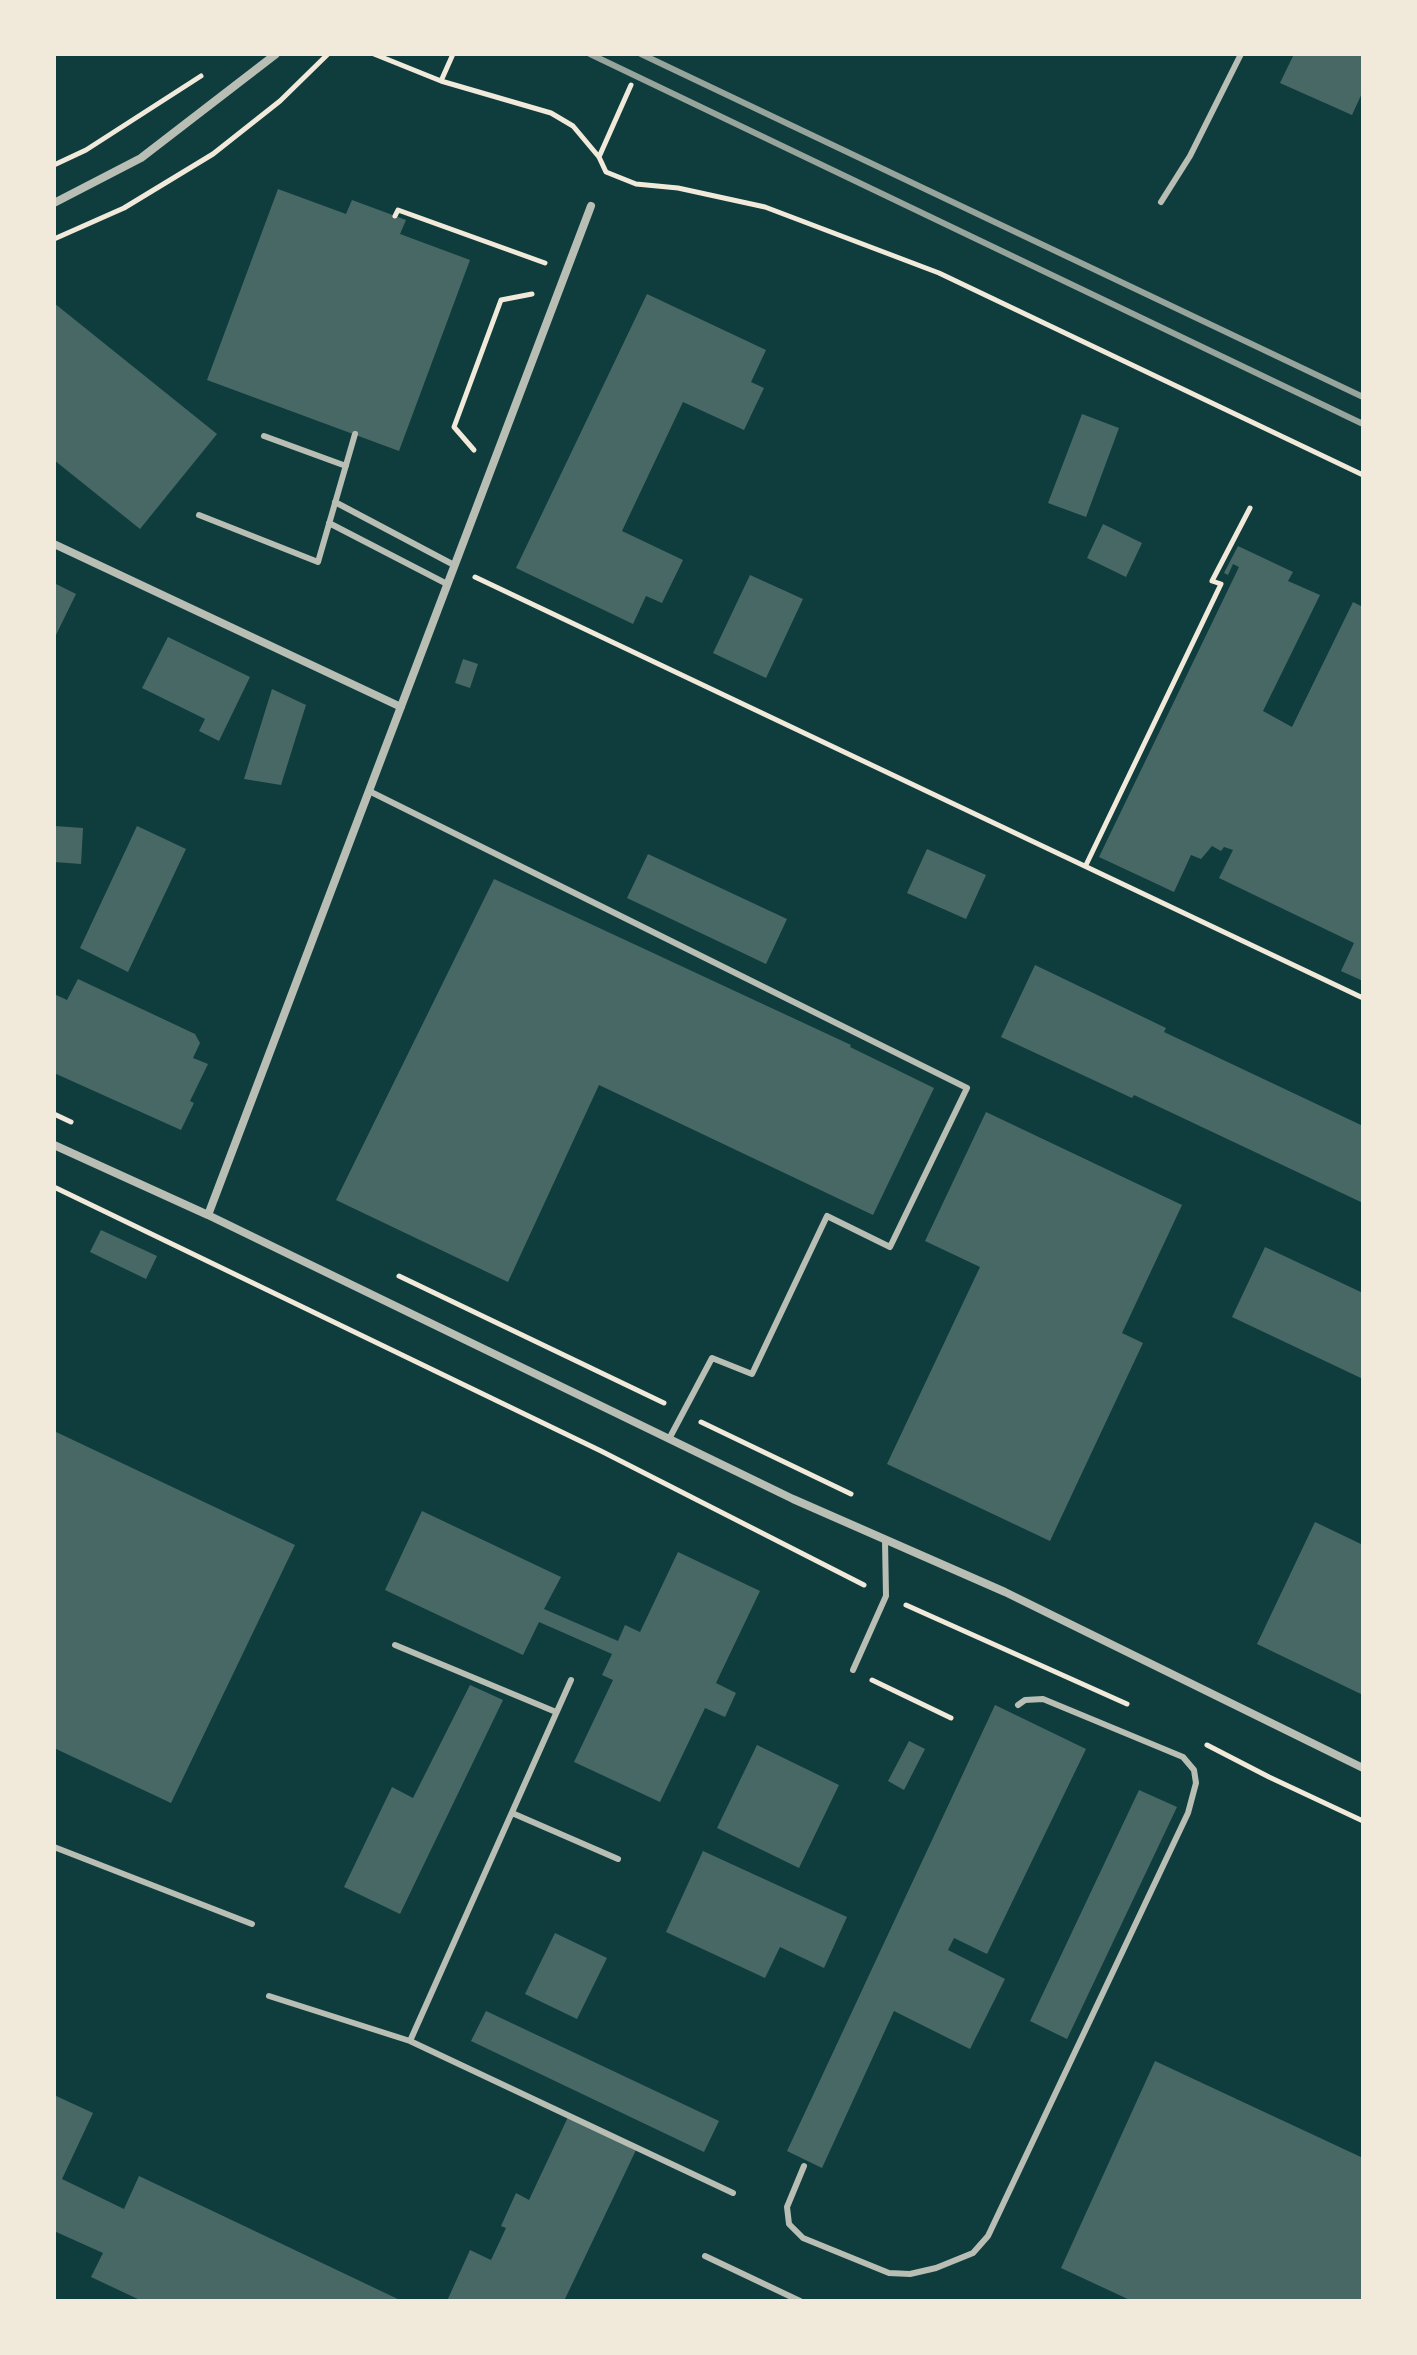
<!DOCTYPE html>
<html>
<head>
<meta charset="utf-8">
<style>
  body { margin:0 }
  #map { position:relative; width:1417px; height:2355px; overflow:hidden; background:#0f3d3e; font-family:Manrope,sans-serif }
  canvas { display:block }
  .frame { position:absolute; inset:0; border:56px solid #f1e9da; pointer-events:none }
</style>
</head>
<body>
<div id="map">
<canvas width="1417" height="2355"></canvas>
<div class="frame"></div>
</div>
<script>
const context = document.querySelector('canvas').getContext('2d');
context.lineJoin = 'round';
function paint(path, color) {
  context.fillStyle = color;
  context.fill(path, 'evenodd');
}
function toPath(rows) {
  const path = new Path2D();
  for (const r of rows) {
    path.moveTo(r[0], r[1]);
    for (let i = 2; i < r.length; i += 2) path.lineTo(r[i], r[i + 1]);
  }
  return path;
}
function strokePath(path, color, width, dash) {
  context.strokeStyle = color;
  context.lineWidth = width;
  context.lineCap = dash ? 'butt' : 'round';
  context.setLineDash(dash || []);
  context.stroke(path);
}
const building = toPath([
  [1294,54,1363,54,1363,91,1352,115,1280,83],
  [278,189,346,214,352,200,406,220,400,234,470,260,399,451,207,380],
  [647,294,766,350,751,382,764,388,744,430,683,402,622,531,683,560,662,603,646,596,633,624,516,568],
  [54,303,217,434,140,529,54,460],
  [1082,414,1119,428,1086,517,1048,503],
  [1103,524,1142,543,1126,577,1087,558],
  [1238,546,1293,572,1288,581,1320,595,1263,711,1292,727,1353,602,1363,607,1363,981,1341,971,1354,943,1219,878,1233,850,1224,847,1221,851,1212,846,1201,859,1191,855,1174,892,1099,857,1239,567,1233,564,1228,575,1224,573],
  [750,575,803,599,766,678,713,653],
  [54,583,76,594,54,639],
  [168,637,250,677,219,741,199,731,205,719,142,688],
  [463,659,478,664,470,688,455,683],
  [272,689,306,705,281,785,244,779],
  [54,826,83,828,81,864,54,862],
  [137,826,186,849,128,972,80,948],
  [927,849,986,875,966,919,907,893],
  [648,854,787,919,766,964,627,898],
  [494,879,851,1045,850,1047,934,1088,873,1215,599,1085,508,1282,336,1200],
  [1035,965,1166,1028,1164,1032,1363,1126,1363,1203,1134,1095,1132,1098,1001,1037],
  [78,979,195,1034,200,1043,193,1058,208,1064,190,1101,194,1103,181,1130,54,1073,54,994,67,1000],
  [986,1112,1182,1205,1122,1333,1143,1343,1050,1541,887,1464,980,1267,925,1241],
  [101,1230,157,1256,146,1279,90,1252],
  [1265,1247,1363,1293,1363,1379,1232,1317],
  [54,1431,295,1545,171,1803,54,1748],
  [422,1511,561,1577,544,1609,618,1641,625,1625,640,1632,678,1552,760,1591,716,1683,736,1693,725,1717,705,1708,660,1802,574,1762,613,1680,602,1675,612,1654,539,1622,523,1655,385,1590],
  [1315,1522,1363,1545,1363,1695,1257,1644],
  [470,1685,503,1700,400,1914,344,1887,392,1787,413,1798],
  [995,1705,1086,1749,987,1954,954,1938,948,1950,1005,1979,970,2049,894,2011,822,2168,787,2151],
  [909,1741,925,1749,904,1790,888,1781],
  [757,1745,839,1785,799,1868,717,1828],
  [1139,1790,1177,1807,1067,2039,1030,2021],
  [703,1851,847,1917,824,1968,780,1947,765,1978,666,1932],
  [555,1933,607,1958,577,2019,525,1994],
  [486,2011,719,2121,704,2152,471,2041],
  [1155,2061,1363,2158,1363,2301,1132,2301,1061,2268],
  [54,2095,93,2113,62,2179,124,2209,139,2176,402,2301,142,2301,91,2277,103,2253,54,2231],
  [568,2117,636,2150,564,2301,447,2301,470,2250,491,2260,506,2228,501,2226,516,2193,529,2200]
]);
const path = toPath([
  [374,54,441,81,551,113,573,126,599,157,606,172,636,184,678,188,765,207,939,273,1363,475],
  [441,81,453,54],
  [599,157,631,85],
  [54,165,86,150,201,76],
  [395,216,398,210,545,263],
  [54,239,124,208,213,154,280,101,328,54],
  [474,450,454,427,501,300,532,294],
  [475,577,1363,998],
  [1086,865,1221,584,1212,581,1250,508],
  [54,1114,71,1122],
  [54,1187,601,1451,864,1585],
  [399,1276,664,1403],
  [701,1422,851,1494],
  [906,1605,1127,1704],
  [872,1680,951,1718],
  [1207,1745,1269,1777,1363,1821]
]);
const service = toPath([
  [1161,202,1190,156,1241,54],
  [264,436,346,466],
  [335,502,454,565],
  [199,515,318,562,355,434],
  [329,523,447,584],
  [369,791,967,1088,890,1247,827,1216,752,1374,712,1358,669,1439],
  [395,1645,556,1712],
  [853,1670,886,1596,885,1540],
  [512,1813,618,1859],
  [54,1847,252,1924],
  [269,1996,410,2041,733,2193],
  [410,2041,571,1680],
  [804,2166,787,2207,789,2224,803,2238,889,2273,910,2274,936,2268,973,2253,988,2236,1188,1813,1196,1783,1194,1770,1183,1757,1043,1699,1025,1700,1018,1705],
  [705,2256,800,2301]
]);
const minor = toPath([
  [54,203,141,158,276,54],
  [54,544,401,707],
  [54,1145,208,1215,793,1499,1005,1592,1363,1768],
  [208,1215,591,206]
]);
const rail = toPath([
  [590,54,1363,424],
  [641,54,1363,397]
]);
paint(building, '#486865');
strokePath(path, '#f1e9da', 5);
strokePath(service, '#b8beb3', 6);
strokePath(minor, '#b8beb3', 8);
strokePath(rail, '#97a49c', 6);
</script>
</body>
</html>
